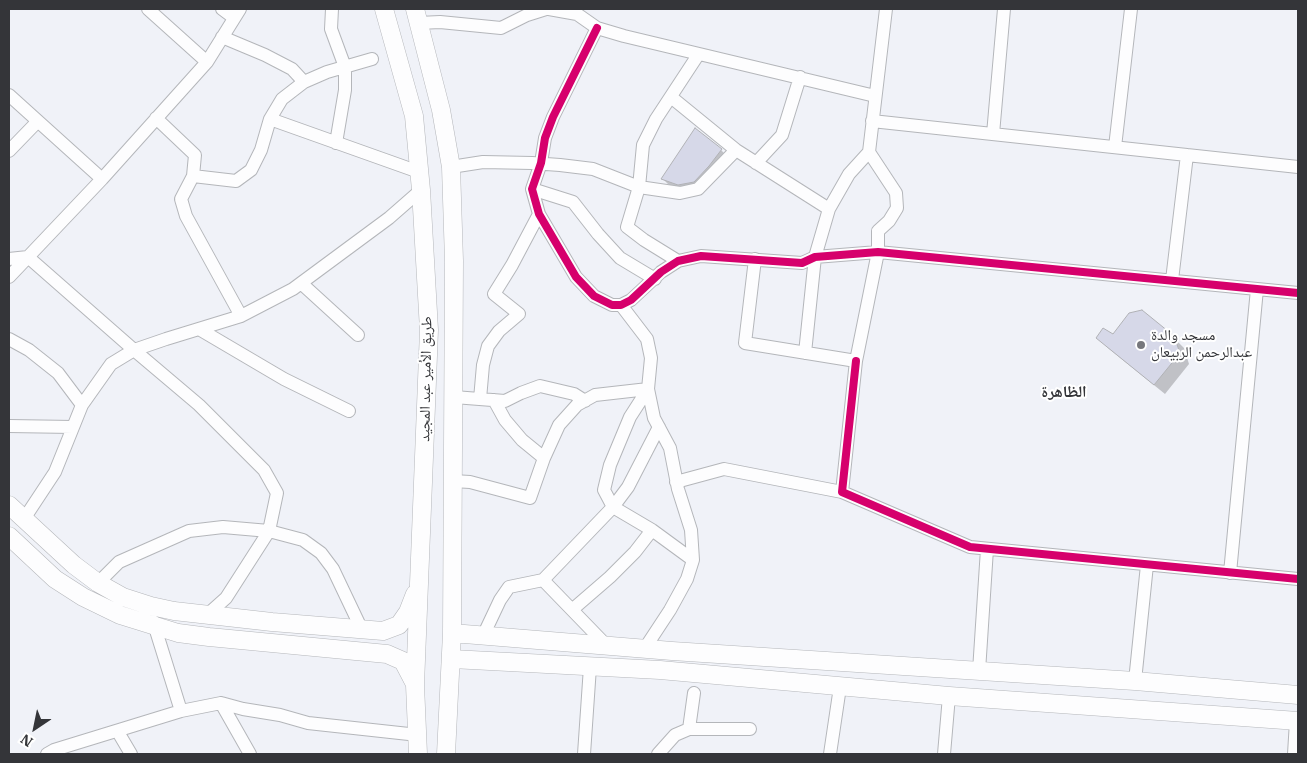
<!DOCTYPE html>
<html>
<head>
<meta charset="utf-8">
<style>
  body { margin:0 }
  #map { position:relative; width:1307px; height:763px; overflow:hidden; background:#f0f2f8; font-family:"IBM Plex Serif",serif }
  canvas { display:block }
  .frame { position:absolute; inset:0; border:10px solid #343539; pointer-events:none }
  .north { position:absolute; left:10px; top:703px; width:50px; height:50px; -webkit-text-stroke:4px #fff; paint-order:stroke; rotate:214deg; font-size:14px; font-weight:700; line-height:20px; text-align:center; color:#343539 }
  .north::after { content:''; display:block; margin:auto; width:18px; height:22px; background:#343539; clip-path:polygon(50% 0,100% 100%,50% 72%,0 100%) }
</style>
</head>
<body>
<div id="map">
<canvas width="1307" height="763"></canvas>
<div class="frame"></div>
<div class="north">N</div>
</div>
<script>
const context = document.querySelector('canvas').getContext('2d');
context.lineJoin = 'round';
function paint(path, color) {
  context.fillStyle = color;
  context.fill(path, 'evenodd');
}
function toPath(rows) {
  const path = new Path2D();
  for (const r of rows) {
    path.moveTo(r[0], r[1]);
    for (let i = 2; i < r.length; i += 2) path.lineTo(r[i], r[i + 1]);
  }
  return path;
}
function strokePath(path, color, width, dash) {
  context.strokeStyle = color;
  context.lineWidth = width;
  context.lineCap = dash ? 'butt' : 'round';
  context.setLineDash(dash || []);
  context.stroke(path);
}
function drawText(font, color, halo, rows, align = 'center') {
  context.font = font + ' "IBM Plex Serif","Noto Naskh Arabic",serif';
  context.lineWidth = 4;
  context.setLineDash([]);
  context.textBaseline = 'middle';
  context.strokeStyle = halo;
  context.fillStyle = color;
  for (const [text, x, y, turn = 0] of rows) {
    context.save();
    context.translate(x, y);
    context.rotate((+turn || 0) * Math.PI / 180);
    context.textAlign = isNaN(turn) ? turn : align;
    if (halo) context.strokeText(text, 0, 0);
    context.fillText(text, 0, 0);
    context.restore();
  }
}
const shadow = toPath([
  [721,150,731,160,704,192,689,194,673,189,663,179],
  [1113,335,1173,337,1184,348,1189,364,1165,394,1108,348,1097,337]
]);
const building = toPath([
  [695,128,722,149,709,166,694,182,678,185,661,179,695,128],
  [1142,310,1174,336,1180,353,1154,385,1096,338,1103,328,1113,334,1129,313,1142,310]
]);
const minor = toPath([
  [148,9,207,62],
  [222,9,234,18],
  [332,9,331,29,345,67,345,90,336,143],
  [549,9,577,14,597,28,624,36,875,96],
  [419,23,440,22,501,28,527,15,546,9],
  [597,28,553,117,545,138,541,163,532,189,539,214,576,277,594,296,612,305,621,305,631,300,661,272,678,261,701,256,802,263,815,257,878,252,1298,293],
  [222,37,265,55,292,69,304,82],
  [9,95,102,179],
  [671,97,736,150,829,209],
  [156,118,195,155,193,176,181,199,186,216,241,316],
  [270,119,419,172],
  [872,121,1298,167],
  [993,134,1004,9],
  [1115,147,1131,9],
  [9,151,38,121],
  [756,163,782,135,800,77],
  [451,167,483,162,532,163,560,165,593,169,639,187,680,193,698,189,736,150],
  [193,176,236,181,251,170,261,150,270,119,282,99,304,82,327,72,372,59],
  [532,189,573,202,598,234,620,258,655,279],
  [9,259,28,257,134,350,199,405,264,470,277,493,269,531,226,598,207,615],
  [755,259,745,343,856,361,878,252,878,231,889,221,897,208,896,193,869,152,886,9],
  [678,261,644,240,627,227,639,187,643,145,656,119,698,55],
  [9,277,102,179,207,62,240,9],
  [1172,280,1187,155],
  [301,283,358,335],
  [621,305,647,339,651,358,648,389,654,418,670,448,678,489,691,530,693,560,687,579,670,610,645,648],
  [199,329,284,379,349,411],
  [9,339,29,350,58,373,82,405,55,472,24,519],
  [805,353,815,257,829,209,849,174,869,152],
  [856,361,842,492,970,547,1298,579],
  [648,389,630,417,610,465,604,490,613,507,652,530,693,560],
  [454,397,505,401,521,393,540,386,574,394,585,401],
  [480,399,483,365,488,346,499,331,519,314,494,294,512,265,539,214],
  [494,400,505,420,522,440,544,458],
  [82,405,111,364,134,350,166,339,241,316,293,289,389,218,421,190],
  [9,426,73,427],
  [453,481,470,482,530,498,544,458,559,425,577,405,595,395,648,389],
  [676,482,724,469,842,492],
  [1230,573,1257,289],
  [543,580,606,645],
  [98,583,119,562,189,531,223,527,269,531,303,540,321,553,333,569,362,630],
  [573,609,610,577,635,552,652,530],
  [153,621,181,711],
  [483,636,500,600,509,587,543,580,613,507,628,487,659,427],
  [979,671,987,549],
  [1135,681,1147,565],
  [221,703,250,754],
  [689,729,694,693],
  [118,732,131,754],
  [47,754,54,750,181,711,221,703,243,709,280,715,308,723,418,735],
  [584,754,590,667],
  [658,754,675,735,689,729,750,729],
  [830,754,840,687],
  [944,754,949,696],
  [1294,754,1296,721]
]);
const secondary = toPath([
  [384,9,414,116,421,190,429,330,415,685,418,754],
  [415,9,441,110,451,167,454,261,452,633,446,754],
  [9,505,74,565,98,583,123,597,151,606,174,611,272,622,383,631,399,625,408,612,415,594],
  [9,536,55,579,83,597,120,615,178,633,209,637,387,654,403,661,415,684],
  [452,633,672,651,1135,681,1298,695],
  [452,659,660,670,949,696,1298,721]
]);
const cycleway = toPath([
  [597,28,553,117,545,138,541,163,532,189,539,214,576,277,594,296,612,305,621,305,631,300,661,272,678,261,701,256,802,263,815,257,878,252,1298,293],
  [856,361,842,492,970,547,1298,579]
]);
const markers = [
  [1141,345,5,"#76777c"]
];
const poiNames = [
  ["مسجد والدة",1151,336],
  ["عبدالرحمن الربيعان",1151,353]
];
const streetNames = [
  ["طريق الأمير عبد المجيد",426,379,-89]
];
const neighbourhoodNames = [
  ["الظاهرة",1064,392]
];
paint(shadow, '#0003');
paint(building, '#d6d8e8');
strokePath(building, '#b0b1b5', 1);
strokePath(minor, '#b4b6ba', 14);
strokePath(secondary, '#b4b6ba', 19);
strokePath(minor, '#fdfdfe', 12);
strokePath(secondary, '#fdfdfe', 18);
strokePath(cycleway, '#d6006c', 8);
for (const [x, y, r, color] of markers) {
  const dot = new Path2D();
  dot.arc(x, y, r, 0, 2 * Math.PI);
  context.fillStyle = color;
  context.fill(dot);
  strokePath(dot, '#fff', 2);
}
drawText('15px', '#343539', '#fff', poiNames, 'left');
drawText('15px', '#343539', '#fff', streetNames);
drawText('bold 16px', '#343539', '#fff', neighbourhoodNames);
</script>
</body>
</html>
